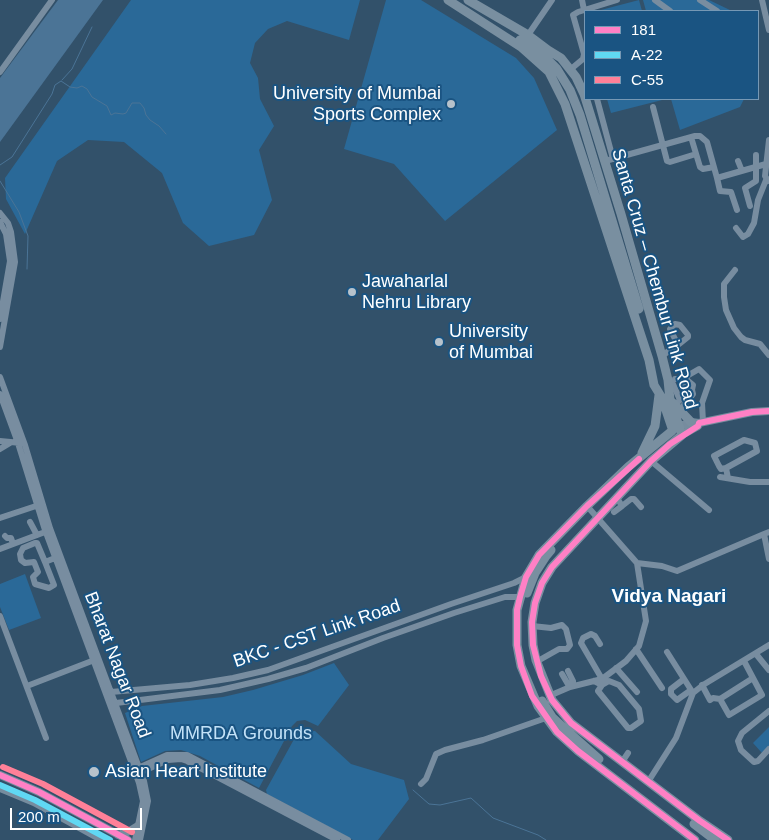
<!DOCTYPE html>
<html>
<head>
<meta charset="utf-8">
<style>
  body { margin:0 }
  #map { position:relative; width:769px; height:840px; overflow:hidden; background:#32516a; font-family:Arial,sans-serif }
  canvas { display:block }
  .legend { position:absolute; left:584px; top:10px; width:175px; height:90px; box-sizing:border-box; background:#1a5482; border:1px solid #7698b4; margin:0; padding:6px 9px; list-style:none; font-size:15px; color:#fff }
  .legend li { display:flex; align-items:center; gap:10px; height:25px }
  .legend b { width:25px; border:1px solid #7698b4 }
  .scale { position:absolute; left:10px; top:808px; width:132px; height:22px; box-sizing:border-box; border:2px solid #fff; border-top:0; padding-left:6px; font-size:15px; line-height:18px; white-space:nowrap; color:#fff; -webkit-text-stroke:4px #1a5482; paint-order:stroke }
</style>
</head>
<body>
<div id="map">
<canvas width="769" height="840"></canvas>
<ul class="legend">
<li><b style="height:6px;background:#ff80c5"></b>181</li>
<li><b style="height:6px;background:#60d8f3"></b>A-22</li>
<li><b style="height:6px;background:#ff8098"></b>C-55</li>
</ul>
<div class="scale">200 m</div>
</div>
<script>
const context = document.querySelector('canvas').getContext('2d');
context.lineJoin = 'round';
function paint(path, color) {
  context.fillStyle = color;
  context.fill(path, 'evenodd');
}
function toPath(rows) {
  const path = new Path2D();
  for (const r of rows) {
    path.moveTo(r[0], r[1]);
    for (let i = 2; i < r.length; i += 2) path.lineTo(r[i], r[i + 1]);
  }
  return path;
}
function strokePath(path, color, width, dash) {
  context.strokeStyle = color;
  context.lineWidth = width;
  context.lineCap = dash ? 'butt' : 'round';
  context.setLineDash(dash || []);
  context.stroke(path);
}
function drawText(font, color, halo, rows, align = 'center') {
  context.font = font + ' Arial,sans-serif';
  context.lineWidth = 4;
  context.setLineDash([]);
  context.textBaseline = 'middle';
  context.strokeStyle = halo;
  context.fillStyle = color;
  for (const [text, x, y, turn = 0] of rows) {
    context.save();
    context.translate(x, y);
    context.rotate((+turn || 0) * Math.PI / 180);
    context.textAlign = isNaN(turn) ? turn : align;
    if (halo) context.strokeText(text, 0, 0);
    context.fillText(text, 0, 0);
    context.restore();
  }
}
const green = toPath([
  [131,0,360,0,349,40,287,21,268,29,255,43,250,63,258,78,260,99,274,126,259,150,272,200,254,235,209,246,183,223,162,173,124,142,88,140,57,161,25,234,6,199,5,178],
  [386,0,421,0,516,58,534,78,557,130,445,221,394,164,344,149],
  [639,0,642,11,597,11],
  [643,0,709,0,732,11,646,11],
  [607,99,666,99,611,113],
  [671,99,744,99,740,107,680,130],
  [25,574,41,618,9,630,0,607,0,584],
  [334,663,349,685,318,726,305,720,297,721,292,726,259,788,200,756,181,750,165,751,141,762,125,713,142,706,223,697,253,690,303,675],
  [769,727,769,746,762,753,753,743],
  [315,731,351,764,404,780,409,799,378,840,353,840,267,794,266,790,298,732]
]);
const water = toPath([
  [58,0,103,0,0,142,0,78]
]);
const stream = toPath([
  [62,80,72,69,92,27],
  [0,165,12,157,52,94,55,85,61,81,70,87,77,88,82,86,87,89,92,97,107,106,111,115,115,113,123,114,126,113,132,103,140,103,144,108,146,115,150,120,159,126,166,134],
  [0,181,19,212,28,236,27,269],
  [413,790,429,804,440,805,471,798,493,818,538,835,546,840]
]);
const minor = toPath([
  [582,0,584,10],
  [655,0,670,11],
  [700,0,717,11],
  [762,0,769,30],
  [528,35,552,0],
  [571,69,583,59,584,54,573,15,578,12,617,0],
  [0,72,52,0],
  [597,99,613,159],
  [653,107,667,161,670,162,696,154],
  [691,137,700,167,703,169,714,167],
  [605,161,695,136,700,136,707,142,717,178,766,164],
  [738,161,742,171],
  [717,178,720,191,731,192,737,210],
  [768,181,765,176,769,140],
  [750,206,745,188,756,181,756,155],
  [0,213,8,223,11,232,15,262,0,347],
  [0,222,6,234,10,261,0,319],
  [736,228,743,237,748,234,754,223,758,200,766,180],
  [735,270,724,284,724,297,726,310,734,328,741,337,745,340,760,344,769,355],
  [662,356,670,350,678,345,688,337,688,335,680,325,675,324,670,329,678,345],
  [0,377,25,445,50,528,144,781,148,801,140,840],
  [672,382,680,400],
  [0,394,18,443,45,530,139,783,143,801,135,840],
  [675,405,687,393,681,379,675,379],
  [680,410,693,394,692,390,693,385,687,380,687,376,699,369,710,380,702,403,703,422],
  [0,441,21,443],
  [0,449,10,443],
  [651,461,709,510],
  [726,468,757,451,755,443,744,440,714,456,719,466,721,469,726,468,728,478],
  [720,477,750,482,769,482],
  [617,498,622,506,631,499,634,499,641,507],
  [587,506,637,563,662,566,677,571,764,534],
  [614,512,622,506],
  [0,518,39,505],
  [30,522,37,535],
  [769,532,764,534,769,559],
  [5,536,7,538,11,538,13,544],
  [0,549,45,532],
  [45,562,54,585,49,588,35,584,33,577,38,572,34,562,25,563,21,560,20,554,23,548,35,543,37,543,45,562,55,558],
  [0,616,46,738],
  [532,626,551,628,562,625,566,629,570,645,567,649,559,649,536,662],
  [600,644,595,636,591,634,583,638,581,643,602,679],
  [636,649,662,688],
  [667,652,693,693],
  [756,654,769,670],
  [744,661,753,678],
  [616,668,637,692],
  [568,671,573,681,569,684],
  [562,674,569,686],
  [684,679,671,689,671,694,677,700,691,690],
  [594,681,602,685,609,681,619,685,639,709,641,721,631,728,628,728,598,691,602,685],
  [702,685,710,700,713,698,720,699,729,715,762,695,753,678,720,699],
  [27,686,97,659],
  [111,692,190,685,233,678,268,670,451,604,514,583,526,577],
  [549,696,570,687,602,679,626,661,639,646,646,621,637,563],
  [116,703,220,690,268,679,306,668,383,638,454,613,505,597,520,597],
  [769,711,742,733,738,741,741,750,754,762,758,761,769,749],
  [622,762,628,753],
  [136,769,167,755,187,755,348,840],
  [137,774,168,760,181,759,187,761,337,840],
  [648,782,676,738,693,693,703,685,769,645],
  [421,784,426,779,436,754,445,750,483,740,546,718]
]);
const major = toPath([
  [678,427,691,422,699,423,752,412,769,411],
  [682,435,698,426,699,423],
  [0,775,39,792,128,840],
  [0,788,34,802,103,840],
  [118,835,130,831,138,826]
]);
const highway = toPath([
  [448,0,521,47,549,72,565,104,649,360,654,385,662,398,672,428,672,431,628,467,587,506,539,555,526,577,517,610,517,645,521,666,538,706,557,732,578,751,695,840],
  [468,0,528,35,548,50,561,58,576,77,584,94,621,214,662,356,668,380,670,400,682,435,651,461,552,567,542,583,535,603,532,622,533,645,536,660,552,700,571,723,700,821,728,840],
  [520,40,549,61,557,69,570,90,580,115,639,309],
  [672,402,691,422],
  [642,453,655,426,659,395],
  [527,593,535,573,546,556,551,550],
  [542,701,552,717,564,728,599,759],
  [694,824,715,840]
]);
const bus1 = toPath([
  [639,459,587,506,539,555,526,577,520,597,517,610,517,645,521,666,532,696,557,732,578,751,695,840],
  [0,775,39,792,128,840],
  [728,840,700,821,571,723,552,700,541,676,533,645,532,622,535,603,542,583,552,567,651,461,670,444,698,426,699,423,752,412,769,411]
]);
const bus2 = toPath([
  [0,785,35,800,110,840]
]);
const bus3 = toPath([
  [3,767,43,784,132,832]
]);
const markers = [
  [451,104,5,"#b7c2cb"],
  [352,292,5,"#b7c2cb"],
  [439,342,5,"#b7c2cb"],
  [94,772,6,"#b7c2cb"]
];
const poiNames = [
  ["University of Mumbai",441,94,"right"],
  ["Sports Complex",441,115,"right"],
  ["Jawaharlal",362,282],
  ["Nehru Library",362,303],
  ["University",449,332],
  ["of Mumbai",449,353],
  ["Asian Heart Institute",105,772]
];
const streetNames = [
  ["Santa Cruz – Chembur Link Road",654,279,74],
  ["BKC - CST Link Road",317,634,-19],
  ["Bharat Nagar Road",117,665,69]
];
const parkNames = [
  ["MMRDA Grounds",241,734]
];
const neighbourhoodNames = [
  ["Vidya Nagari",669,597]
];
paint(green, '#2a6998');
paint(water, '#4b7496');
strokePath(stream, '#4b7496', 1);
strokePath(minor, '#788da0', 6);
strokePath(major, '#768c9e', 8);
strokePath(highway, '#798fa0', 9);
strokePath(bus1, '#ff80c5', 6);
strokePath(bus2, '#60d8f3', 6);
strokePath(bus3, '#ff8098', 6);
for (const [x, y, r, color] of markers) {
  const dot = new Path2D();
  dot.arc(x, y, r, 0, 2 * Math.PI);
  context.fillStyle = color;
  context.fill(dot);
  strokePath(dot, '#1a5482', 2);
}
drawText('18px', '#fff', '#1a5482', poiNames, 'left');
drawText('18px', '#fff', '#1a5482', streetNames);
drawText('18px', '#c3e2f8', '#1a5482', parkNames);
drawText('bold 19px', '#fff', '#1a5482', neighbourhoodNames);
</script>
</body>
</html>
